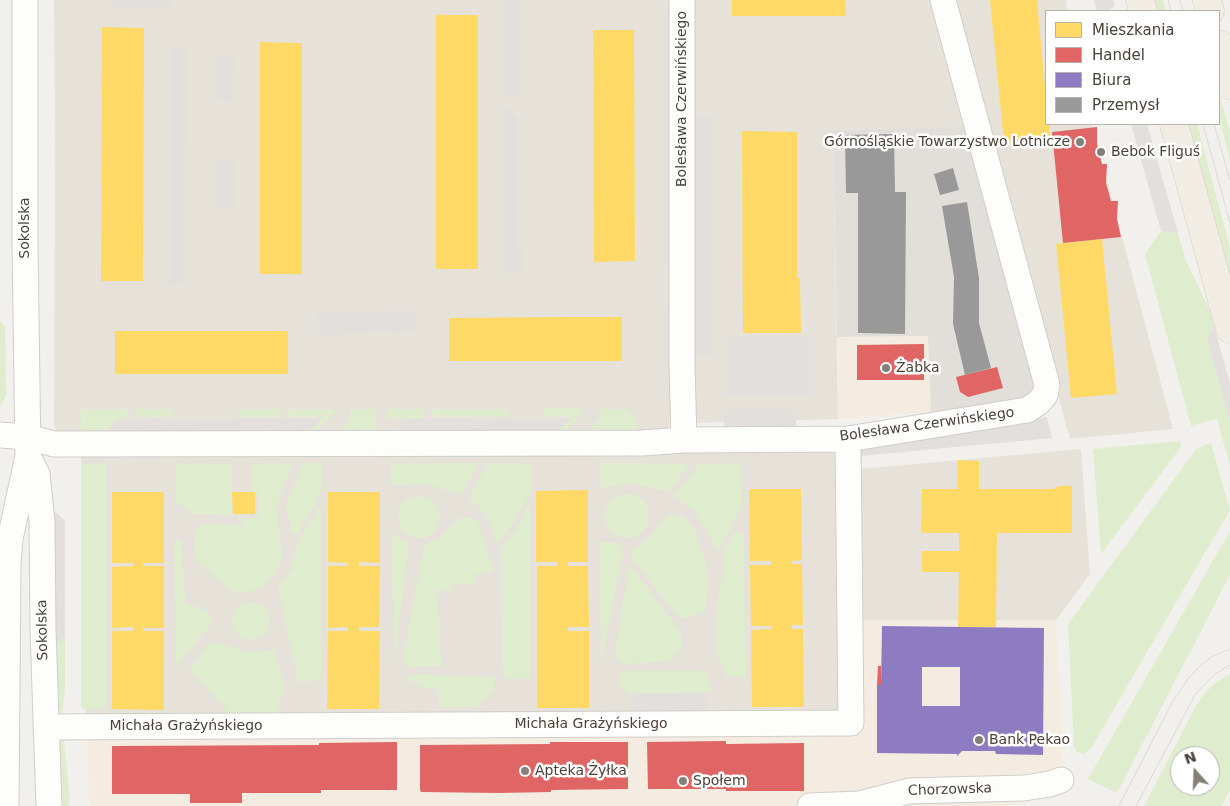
<!DOCTYPE html>
<html>
<head>
<meta charset="utf-8">
<style>
  body { margin:0 }
  #map { position:relative; width:1230px; height:806px; overflow:hidden; background:#f2f0ed; font-family:"DejaVu Sans",sans-serif }
  canvas { display:block }
  .legend { position:absolute; left:1045px; top:10px; width:175px; height:115px; box-sizing:border-box; background:#fff; border:1px solid #b6b3af; margin:0; padding:6px 9px; list-style:none; font-size:15px; color:#494238 }
  .legend li { display:flex; align-items:center; gap:10px; height:25px }
  .legend b { width:25px; border:1px solid #b6b3af }
  .north { position:absolute; left:1170px; top:746px; width:50px; height:50px; box-sizing:border-box; background:#fff; border:1px solid #b6b3af; border-radius:50%; rotate:340deg; font-size:14px; font-weight:700; line-height:20px; text-align:center; color:#494238 }
  .north::after { content:''; display:block; margin:auto; width:18px; height:22px; background:#847f77; clip-path:polygon(50% 0,100% 100%,50% 72%,0 100%) }
</style>
</head>
<body>
<div id="map">
<canvas width="1230" height="806"></canvas>
<ul class="legend">
<li><b style="height:14px;background:#ffd966"></b>Mieszkania</li>
<li><b style="height:14px;background:#e06666"></b>Handel</li>
<li><b style="height:14px;background:#8e7cc3"></b>Biura</li>
<li><b style="height:14px;background:#999"></b>Przemysł</li>
</ul>
<div class="north">N</div>
</div>
<script>
const context = document.querySelector('canvas').getContext('2d');
context.lineJoin = 'round';
function paint(path, color) {
  context.fillStyle = color;
  context.fill(path, 'evenodd');
}
function toPath(rows) {
  const path = new Path2D();
  for (const r of rows) {
    if (r.length === 3) {
      path.moveTo(r[0] + r[2], r[1]);
      path.arc(r[0], r[1], r[2], 0, 2 * Math.PI);
      continue;
    }
    path.moveTo(r[0], r[1]);
    for (let i = 2; i < r.length; i += 2) path.lineTo(r[i], r[i + 1]);
  }
  return path;
}
function strokePath(path, color, width, dash) {
  context.strokeStyle = color;
  context.lineWidth = width;
  context.lineCap = dash ? 'butt' : 'round';
  context.setLineDash(dash || []);
  context.stroke(path);
}
function drawText(font, color, halo, rows, align = 'center') {
  context.font = font + ' "DejaVu Sans",sans-serif';
  context.lineWidth = 5;
  context.setLineDash([]);
  context.textBaseline = 'middle';
  context.strokeStyle = halo;
  context.fillStyle = color;
  for (const [text, x, y, turn = 0] of rows) {
    context.save();
    context.translate(x, y);
    context.rotate((+turn || 0) * Math.PI / 180);
    context.textAlign = isNaN(turn) ? turn : align;
    if (halo) context.strokeText(text, 0, 0);
    context.fillText(text, 0, 0);
    context.restore();
  }
}
const residential = toPath([
  [54,0,671,0,671,399,669,430,667,432,58,435,54,425,55,139],
  [693,0,935,0,969,126,833,130,838,419,688,423],
  [949,0,1066,0,1067,11,1046,11,1046,124,1092,124,1173,429,1070,439],
  [1081,449,1090,574,1056,620,861,620,859,469],
  [837,450,840,713,86,716,81,451]
]);
const commercial = toPath([
  [929,336,931,412,838,419,837,337],
  [861,620,1056,620,1064,783,1040,795,1018,803,1000,806,90,806,89,800,87,738,861,735]
]);
const industrial = toPath([
  [969,126,1037,380,1034,391,1021,402,931,412,928,336,837,337,833,130]
]);
const green = toPath([
  [1154,0,1163,0,1166,11,1157,11],
  [1219,93,1230,133,1230,160,1219,118],
  [1188,124,1197,124,1230,248,1230,276],
  [1161,231,1178,233,1185,258,1210,311,1214,327,1207,339,1230,422,1230,466,1217,419,1191,426,1145,254],
  [0,320,5,327,6,395,0,407],
  [544,408,583,409,583,414,558,436,555,433,570,419,565,416,544,416],
  [81,409,127,409,127,418,116,418,116,420,103,434,81,434],
  [136,409,174,409,173,417,136,417],
  [239,409,281,409,281,417,239,417],
  [289,409,335,409,335,413,311,436,308,434,321,419,320,417,289,417],
  [350,409,376,409,376,434,337,434,350,420],
  [424,409,424,417,418,419,387,419,386,409],
  [432,409,509,409,509,416,433,417],
  [600,409,627,409,636,421,636,433,585,434,600,419],
  [1180,441,1181,447,1101,554,1093,449],
  [1211,443,1230,510,1090,750,1084,754,1077,752,1074,747,1068,624,1197,448],
  [174,450,231,450,231,458,164,458],
  [250,450,323,450,326,457,250,458],
  [396,450,530,450,537,457,390,457],
  [303,463,322,463,321,493,297,534,292,534,286,506],
  [478,463,462,495,427,484,391,486,390,464],
  [488,463,531,464,531,492,515,521,497,544,491,525,481,509,469,499],
  [600,463,689,464,670,492,629,483,601,488],
  [741,463,742,506,718,550,696,513,674,496,699,464],
  [81,464,106,464,106,709,84,709,81,706],
  [175,464,232,464,232,515,192,514,176,500],
  [251,464,292,464,277,505,282,559,270,581,259,588,247,592,234,593,199,564,193,549,194,539,198,528,205,524,243,525,243,518,258,517,258,491,251,491],
  [627,516,22],
  [419,517,21],
  [530,502,530,679,506,679,502,669,501,548,519,525],
  [321,503,321,680,298,682,278,587,292,569,294,551],
  [670,514,684,517,694,529,704,557,707,575,706,608,702,614,681,618,677,616,630,555,634,549,648,539],
  [469,517,478,522,494,572,475,574,474,585,452,583,452,590,437,590,442,666,407,667,402,662,424,546,441,536,460,518],
  [743,531,746,677,727,677,717,655,717,608,724,563,722,555,732,534],
  [1230,531,1230,575,1117,793,1088,779],
  [392,534,409,543,394,663],
  [174,540,181,540,186,603,207,611,212,622,176,668],
  [600,542,617,543,622,546,623,551,601,663],
  [629,564,681,632,682,646,670,661,623,664,618,660,615,653],
  [251,621,19],
  [65,636,65,691,62,715,58,711,55,646],
  [216,642,244,652,274,650,285,686,276,716,231,715,190,670,208,644],
  [620,671,706,671,713,692,633,693,630,695,618,684],
  [413,674,494,677,495,690,476,707,439,707,438,689,422,688,408,679,409,675],
  [1230,674,1230,790,1221,806,1144,806,1196,706,1204,694,1214,684],
  [1180,756,1210,756,1210,786,1180,786],
  [64,739,70,800,68,806,63,806,59,742]
]);
const parking = toPath([
  [113,0,173,0,173,7,113,7],
  [503,0,521,0,521,19,517,19,517,26,521,26,521,96,503,96],
  [1094,0,1113,0,1115,6,1108,11,1097,11],
  [663,12,671,12,672,265,664,265],
  [186,48,185,283,170,284,170,54,171,49],
  [216,57,234,57,233,101,216,100],
  [503,106,518,118,518,247,522,249,522,273,503,274],
  [694,115,712,115,713,356,694,356],
  [1131,124,1147,124,1178,233,1161,231],
  [216,159,234,159,234,207,216,207],
  [663,305,672,305,672,358,664,358],
  [416,310,417,330,316,335,316,314],
  [1214,327,1230,383,1230,422,1207,339],
  [812,336,812,395,724,396,724,337],
  [724,409,796,409,796,428,724,428],
  [1047,417,1052,438,860,456,860,437],
  [321,419,305,436,104,437,118,420],
  [408,419,571,419,552,436,394,436],
  [55,511,65,521,65,636,55,646],
  [633,693,706,693,706,712,633,713]
]);
const homes = toPath([
  [732,0,845,0,846,16,732,16],
  [990,0,1037,0,1046,97,1046,124,1049,124,1050,138,1004,143],
  [436,15,478,15,478,269,436,269],
  [102,27,144,28,143,281,101,281],
  [593,30,634,30,635,261,594,262],
  [260,42,302,43,302,274,260,274],
  [742,131,797,132,797,278,800,278,801,333,743,333],
  [1102,239,1117,394,1071,398,1056,244],
  [563,317,622,317,622,361,449,361,449,318],
  [115,331,288,331,288,374,115,374],
  [958,460,979,461,979,489,1053,489,1059,486,1072,486,1072,533,997,533,996,627,958,627,959,572,922,572,922,551,959,551,959,533,922,533,921,529,922,489,958,489,958,485,957,485],
  [749,489,801,489,802,560,792,561,792,564,802,564,803,625,792,625,792,629,803,629,804,707,752,707,751,630,772,629,771,626,751,626,750,565,771,565,771,561,750,561],
  [588,490,588,562,568,562,568,566,588,566,589,627,568,627,568,631,589,631,589,708,537,708,537,566,557,566,557,562,536,562,536,491],
  [112,492,164,492,164,563,143,563,143,566,164,566,164,628,143,628,143,631,164,631,164,710,112,709,112,631,133,631,133,627,112,628,112,567,133,566,133,563,112,563],
  [232,492,255,492,255,514,233,514],
  [328,492,380,492,380,563,359,562,359,566,380,566,379,627,359,627,359,631,380,631,379,709,327,709,328,631,348,631,348,627,328,628,328,566,348,566,348,563,328,562]
]);
const shops = toPath([
  [1097,127,1097,144,1102,164,1107,164,1106,183,1111,201,1118,201,1117,219,1121,237,1063,243,1052,132],
  [924,344,924,380,857,380,857,345],
  [997,367,1003,388,968,397,960,392,956,377],
  [878,666,881,666,881,685,877,685],
  [726,741,726,744,804,743,804,791,726,791,726,789,648,789,647,742],
  [397,742,397,790,321,790,321,793,242,793,242,803,190,803,190,794,112,794,112,746,319,745,319,743],
  [550,742,628,742,628,789,551,790,551,792,499,793,421,792,420,790,420,745,550,744]
]);
const offices = toPath([
  [882,626,1044,628,1043,755,996,754,995,751,962,751,957,756,957,754,877,753,877,685,881,685],
  [922,667,960,667,960,706,922,706]
]);
const industry = toPath([
  [894,134,895,192,906,192,905,334,858,333,858,193,846,193,845,135],
  [953,168,959,190,940,195,934,174],
  [967,202,979,278,979,323,991,368,965,375,953,324,954,277,942,206]
]);
const minor = toPath([
  [682,0,682,365,684,440,848,439,1027,410,1038,403,1045,395,1047,385,1043,370,943,0],
  [0,435,28,437,54,444,642,443,684,440],
  [29,458,37,474,42,521,43,630,49,806],
  [46,727,851,723,848,439],
  [6,806,8,565,10,539,28,456,25,243,25,0],
  [810,806,859,804,909,791,1024,788,1050,784,1061,780]
]);
const major = toPath([
  [1140,0,1143,11],
  [1207,0,1210,11],
  [1219,44,1230,85],
  [1174,124,1230,329]
]);
const tram = toPath([
  [1168,0,1171,11],
  [1180,0,1183,11],
  [1203,124,1230,223],
  [1214,124,1230,180],
  [1119,806,1173,701,1190,676,1200,666,1213,656,1230,649],
  [1136,806,1196,693,1215,674,1230,665]
]);
const markers = [
  [1080,142,5,"#847f77"],
  [1101,152,5,"#847f77"],
  [886,368,5,"#847f77"],
  [979,740,5,"#847f77"],
  [525,771,5,"#847f77"],
  [683,781,5,"#847f77"]
];
const streetNames = [
  ["Bolesława Czerwińskiego",682,99,-90],
  ["Sokolska",25,228,-90],
  ["Bolesława Czerwińskiego",927,425,-8],
  ["Sokolska",43,630,-91],
  ["Michała Grażyńskiego",591,724],
  ["Michała Grażyńskiego",186,726],
  ["Chorzowska",950,790,-2]
];
const poiNames = [
  ["Górnośląskie Towarzystwo Lotnicze",1070,142,"right"],
  ["Bebok Fliguś",1111,152],
  ["Żabka",896,368],
  ["Bank Pekao",989,740],
  ["Apteka Żyłka",535,771],
  ["Społem",693,781]
];
paint(residential, '#e6e2da');
paint(commercial, '#f4ece0');
paint(industrial, '#e2dfdb');
paint(green, '#e0ecce');
paint(parking, '#e2dfdc');
paint(homes, '#ffd966');
paint(shops, '#e06666');
paint(offices, '#8e7cc3');
paint(industry, '#999');
strokePath(minor, '#d0cecb', 27);
strokePath(major, '#d4ccba', 29);
strokePath(minor, '#fdfdfc', 25);
strokePath(major, '#f1ede5', 28);
strokePath(tram, '#dadad9', 1);
for (const [x, y, r, color] of markers) {
  const dot = new Path2D();
  dot.arc(x, y, r, 0, 2 * Math.PI);
  context.fillStyle = color;
  context.fill(dot);
  strokePath(dot, '#fff', 2);
}
drawText('14px', '#494238', '#fff', streetNames);
drawText('14px', '#494238', '#fff', poiNames, 'left');
</script>
</body>
</html>
